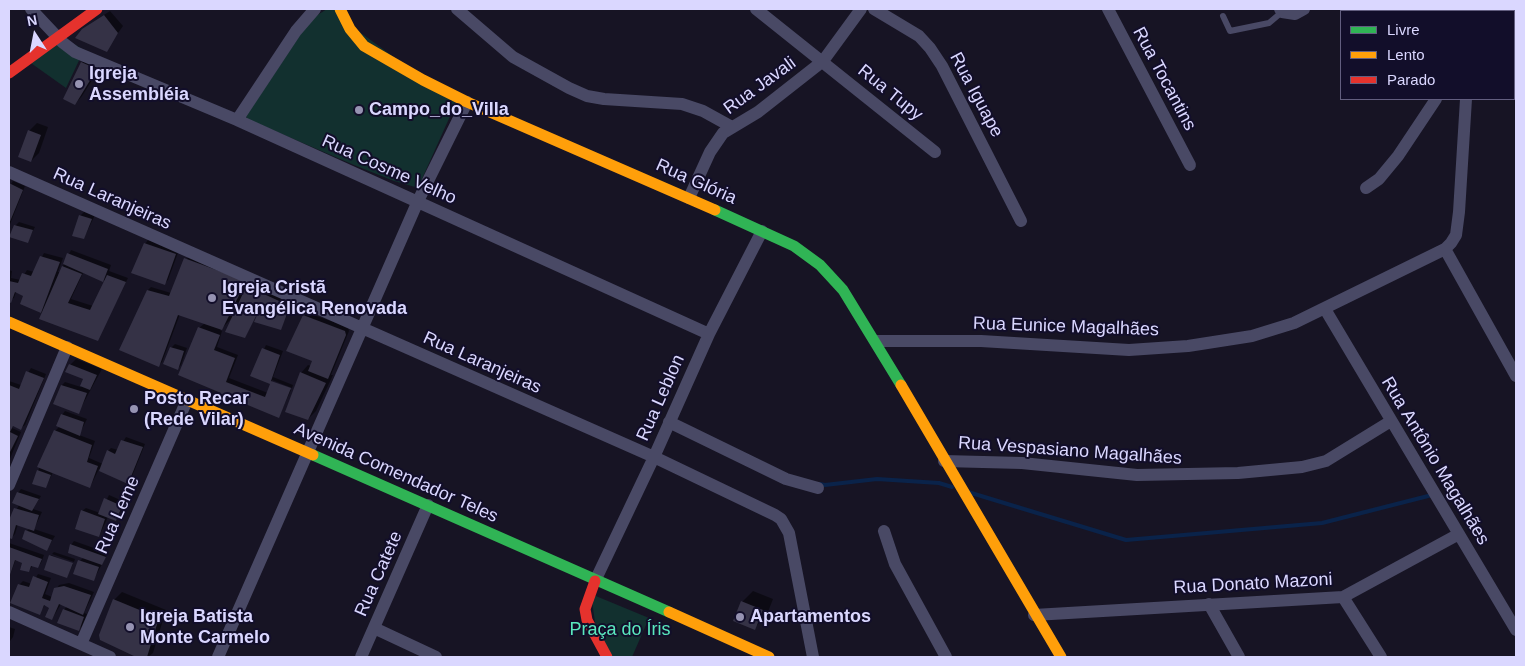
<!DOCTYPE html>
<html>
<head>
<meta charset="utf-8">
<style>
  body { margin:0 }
  #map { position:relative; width:1525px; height:666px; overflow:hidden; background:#171424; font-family:Helvetica,sans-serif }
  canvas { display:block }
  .frame { position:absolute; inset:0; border:10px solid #dad7ff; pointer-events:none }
  .legend { position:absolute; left:1340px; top:10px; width:175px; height:90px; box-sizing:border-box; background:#120e2a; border:1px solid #625e7f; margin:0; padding:6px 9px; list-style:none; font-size:15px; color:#dad7ff }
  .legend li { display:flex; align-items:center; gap:10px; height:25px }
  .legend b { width:25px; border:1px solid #625e7f }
  .north { position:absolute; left:10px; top:10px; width:50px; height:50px; -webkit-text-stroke:4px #120e2a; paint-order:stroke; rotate:349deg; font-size:14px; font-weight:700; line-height:20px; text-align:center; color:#dad7ff }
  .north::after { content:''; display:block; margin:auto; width:18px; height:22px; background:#dad7ff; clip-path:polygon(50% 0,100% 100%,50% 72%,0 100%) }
</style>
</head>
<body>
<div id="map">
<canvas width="1525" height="666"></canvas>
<div class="frame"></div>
<ul class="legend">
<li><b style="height:6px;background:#30b455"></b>Livre</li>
<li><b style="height:6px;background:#ff9f0a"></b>Lento</li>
<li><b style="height:6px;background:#e5322d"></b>Parado</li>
</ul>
<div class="north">N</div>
</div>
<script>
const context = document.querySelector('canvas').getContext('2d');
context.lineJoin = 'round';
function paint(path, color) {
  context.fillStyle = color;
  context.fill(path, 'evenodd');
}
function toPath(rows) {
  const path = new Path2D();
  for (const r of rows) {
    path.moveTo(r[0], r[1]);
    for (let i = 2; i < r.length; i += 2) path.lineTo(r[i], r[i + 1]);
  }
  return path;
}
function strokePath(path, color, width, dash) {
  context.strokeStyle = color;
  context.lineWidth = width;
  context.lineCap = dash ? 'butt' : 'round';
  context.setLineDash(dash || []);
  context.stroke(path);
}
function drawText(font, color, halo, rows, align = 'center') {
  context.font = font + ' Helvetica,sans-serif';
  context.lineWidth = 4;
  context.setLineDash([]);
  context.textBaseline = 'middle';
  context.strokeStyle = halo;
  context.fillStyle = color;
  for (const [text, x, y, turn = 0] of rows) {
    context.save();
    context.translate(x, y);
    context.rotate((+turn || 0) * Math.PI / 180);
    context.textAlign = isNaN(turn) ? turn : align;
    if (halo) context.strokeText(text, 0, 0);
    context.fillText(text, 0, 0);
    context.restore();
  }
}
const green = toPath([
  [327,9,337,10,353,27,456,103,421,181,415,187,394,181,354,165,247,119,246,116,302,32,316,16],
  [49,43,74,44,84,50,66,88,28,61],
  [591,594,649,618,632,657,611,657,597,636]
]);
const shadow = toPath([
  [110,11,123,26,106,50,90,24],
  [89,55,104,61,82,96,75,104,82,63],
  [37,123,48,127,39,153,31,161,29,131],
  [13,181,25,186,9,227,9,187],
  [84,212,95,215,84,238,80,216],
  [19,222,35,227,27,242,15,226],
  [148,240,179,250,168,280,165,283,145,244],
  [71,250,111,265,109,271,128,278,97,340,21,303,24,295,16,292,14,298,9,301,9,270,12,271,11,278,21,280,27,270,34,272,44,253,63,258,58,272,60,272],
  [83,273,105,281,93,306,71,299],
  [189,255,252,274,244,292,249,287,270,292,293,303,281,328,259,307,245,337,232,318,220,330,222,331,217,347,238,355,229,378,268,393,271,384,252,375,266,345,283,351,273,377,293,385,292,388,272,380,272,383,291,390,279,416,239,400,237,403,223,393,199,328,205,323,180,314,162,362,158,366,148,290,151,287,171,293],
  [308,313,348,327,349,331,331,375,333,375,316,411,308,419,301,373,308,365,311,366,313,360,304,316],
  [175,344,187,348,181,365,178,368,171,348],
  [76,359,102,369,78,413,62,385,65,382,81,387,85,378,70,365],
  [31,368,46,374,25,425,21,428,14,425,12,428,21,432,9,461,9,381,21,385],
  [65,411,87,419,79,435,95,441,89,458,103,464,108,451,111,448,118,450,126,437,145,444,131,479,128,483,99,469,90,487,53,472,46,487,38,471,55,431,60,426,62,415],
  [21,489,41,496,33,509,42,512,34,529,55,536,47,549,27,531,30,528,18,524,15,534,12,537,9,537,9,524,19,505,18,493],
  [109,495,125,502,116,520,108,517,99,536,82,511,86,508,100,513],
  [74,541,108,553,94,579,80,561,84,557,71,545],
  [9,543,44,555,41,563,37,567,33,565,29,571,24,562,16,559,9,578],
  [54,552,75,559,74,562,52,554],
  [51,555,73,564,67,577,46,570],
  [38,574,51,578,45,594,52,597,59,585,69,583,94,592,84,613,87,614,82,626,78,630,64,610,67,606,61,604,52,619,50,607,45,605,39,613,19,585,23,581,32,584],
  [753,591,773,599,766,617,754,628,742,602],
  [122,592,166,610,153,653,148,657,140,657,101,639,114,600],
  [9,627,15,629,13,637,10,641]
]);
const stream = toPath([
  [820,484,825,485,877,479,939,483,952,487],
  [968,492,1126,540,1322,523,1432,495]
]);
const building = toPath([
  [104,15,118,33,107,52,75,38,82,29],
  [81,62,97,69,75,105,63,99],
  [28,130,41,135,31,162,18,157],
  [9,183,23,190,9,224],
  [79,215,92,219,84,239,72,236],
  [14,225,33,230,28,243,9,237],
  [144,243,176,254,165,285,131,273],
  [67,253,108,269,103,282,63,264],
  [40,256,60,262,41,313,20,304,23,296,15,292,11,303,9,302,9,281,18,283,22,273,31,276],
  [184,258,246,281,222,330,178,315,159,367,119,350,147,290,169,296],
  [62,266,82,274,68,303,90,310,107,275,126,282,98,341,39,319],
  [245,289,266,295,290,306,281,330,254,322,261,306,245,338,225,332],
  [303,315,345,331,346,335,328,379,308,371,312,361,286,351],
  [198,327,220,335,214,350,235,358,226,382,265,397,270,384,250,376,262,348,280,355,271,381,291,388,279,418,238,401,237,404,219,398,221,393,178,375],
  [170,347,184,351,178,370,163,364],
  [69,364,97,375,90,390,80,386,83,379,65,372],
  [26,371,44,378,21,430,13,426,10,432,18,436,9,454,9,385,19,389],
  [300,372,326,383,308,420,285,412],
  [61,385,87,393,79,414,53,404],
  [61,414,84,422,80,436,56,426],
  [54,430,92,445,87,462,98,466,90,488,37,467],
  [121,440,143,447,128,484,99,471,107,450,115,454],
  [37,470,51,475,46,488,32,484],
  [17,492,39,499,32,511,12,503],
  [104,498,122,506,116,521,98,514],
  [14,508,39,515,34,531,16,525,12,539,9,538,9,520],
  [81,510,105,519,99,537,75,529],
  [25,530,52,540,47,551,22,539],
  [70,544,106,557,102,565,68,553],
  [9,547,42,559,38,568,31,566,29,572,20,570,22,563,15,560,9,578],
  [49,555,73,563,67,578,44,570],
  [78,560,99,567,94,581,73,574],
  [33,576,48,582,42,598,50,601,54,588,64,586,91,595,83,615,59,604,52,620,45,617,49,608,44,605,40,615,10,603,18,584,29,587],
  [113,599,159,618,147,657,136,657,100,640,99,635],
  [741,601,763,610,755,630,733,621],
  [63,609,84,617,79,631,57,623]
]);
const lane = toPath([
  [1223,16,1230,31,1269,23,1282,12]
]);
const street = toPath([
  [31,9,62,42,75,52,237,120,709,334],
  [457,9,513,57,569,88,587,96,604,99,682,104,703,111,732,127],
  [756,9,935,152],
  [874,9,919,36,930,48,942,66,1021,221],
  [1108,9,1190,165],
  [1280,9,1282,12,1295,14,1304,9],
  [1474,11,1474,9],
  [237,120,296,31,315,9],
  [9,172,654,457,775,515,781,519,789,533,813,657],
  [1366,188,1379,179,1398,156,1436,99],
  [689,198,710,152,723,133,758,112,823,61,861,9],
  [1445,249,1516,376],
  [1325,309,1516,630],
  [876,341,981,341,1129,350,1188,346,1252,336,1294,323,1445,249,1451,243,1456,235,1459,212,1466,99],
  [669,422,786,479,818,488],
  [944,461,1022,463,1137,475,1238,473,1302,467,1326,461,1391,421],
  [9,485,67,347],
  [884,531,895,564,946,657],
  [595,581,654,457,709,334,762,231],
  [1343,597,1381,657],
  [1209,604,1239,657],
  [9,612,110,657],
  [1034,615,1343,597,1459,534],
  [374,628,436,657],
  [81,644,187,400],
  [218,657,418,201,467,102],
  [361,657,428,505]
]);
const fast = toPath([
  [715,210,794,246,820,265,843,290,901,385],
  [313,455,669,612]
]);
const slow = toPath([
  [340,9,350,29,364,46,423,80,467,102,715,210],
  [9,322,313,455],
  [901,385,1061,657],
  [669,612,769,657]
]);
const jam = toPath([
  [9,73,97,9],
  [595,581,585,609,587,620,607,657]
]);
const markers = [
  [79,84,5,"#9693b2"],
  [359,110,5,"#9693b2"],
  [212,298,5,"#9693b2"],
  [134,409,5,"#9693b2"],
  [740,617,5,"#9693b2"],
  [130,627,5,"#9693b2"]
];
const poiNames = [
  ["Igreja",89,74],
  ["Assembléia",89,95],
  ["Campo_do_Villa",369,110],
  ["Igreja Cristã",222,288],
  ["Evangélica Renovada",222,309],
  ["Posto Recar",144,399],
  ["(Rede Vilar)",144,420],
  ["Igreja Batista",140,617],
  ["Monte Carmelo",140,638],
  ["Apartamentos",750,617]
];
const streetNames = [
  ["Rua Tocantins",1164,79,62],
  ["Rua Javali",760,86,-36],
  ["Rua Tupy",890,93,39],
  ["Rua Iguape",976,95,62],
  ["Rua Cosme Velho",389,170,24],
  ["Rua Glória",696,182,24],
  ["Rua Laranjeiras",112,199,24],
  ["Rua Eunice Magalhães",1066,327,2],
  ["Rua Laranjeiras",482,363,24],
  ["Rua Leblon",661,398,-66],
  ["Rua Vespasiano Magalhães",1070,451,4],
  ["Rua Antônio Magalhães",1435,461,59],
  ["Avenida Comendador Teles",396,473,24],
  ["Rua Leme",118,515,-66],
  ["Rua Catete",379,574,-66],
  ["Rua Donato Mazoni",1253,584,-3]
];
const parkNames = [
  ["Praça do Íris",620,630]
];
paint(green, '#12302f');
paint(shadow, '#0007');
strokePath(stream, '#0a234a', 4);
paint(building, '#353246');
strokePath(lane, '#494965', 6);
strokePath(street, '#494965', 12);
strokePath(fast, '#30b455', 11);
strokePath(slow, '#ff9f0a', 11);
strokePath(jam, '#e5322d', 11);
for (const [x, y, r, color] of markers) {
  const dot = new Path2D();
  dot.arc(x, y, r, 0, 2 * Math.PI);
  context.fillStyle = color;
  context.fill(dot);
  strokePath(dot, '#120e2a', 2);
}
drawText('bold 18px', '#dad7ff', '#120e2a', poiNames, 'left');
drawText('18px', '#dad7ff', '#120e2a', streetNames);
drawText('18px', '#5ae8be', '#120e2a', parkNames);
</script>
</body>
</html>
